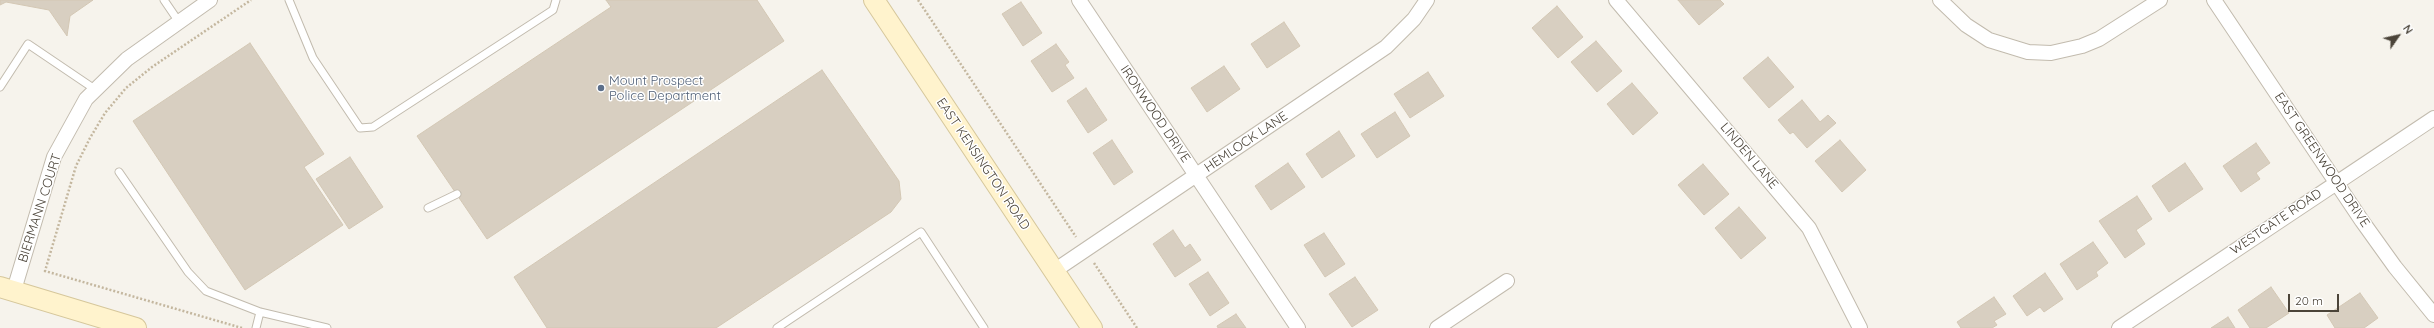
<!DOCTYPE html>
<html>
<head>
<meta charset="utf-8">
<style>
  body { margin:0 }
  #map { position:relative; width:2434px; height:328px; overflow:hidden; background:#f6f3ec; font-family:Quicksand,sans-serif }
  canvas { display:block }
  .north { position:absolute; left:2378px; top:16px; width:40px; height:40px; -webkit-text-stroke:3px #fff; paint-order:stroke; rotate:56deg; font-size:11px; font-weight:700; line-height:16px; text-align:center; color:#4b4439 }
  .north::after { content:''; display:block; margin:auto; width:14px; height:18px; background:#4b4439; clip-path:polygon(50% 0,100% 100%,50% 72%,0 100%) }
  .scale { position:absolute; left:2288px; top:294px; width:51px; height:18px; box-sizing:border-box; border:2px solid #4b4439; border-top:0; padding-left:5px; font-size:12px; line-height:14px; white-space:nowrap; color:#4b4439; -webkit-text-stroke:3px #fff; paint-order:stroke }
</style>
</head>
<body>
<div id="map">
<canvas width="2434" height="328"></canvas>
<div class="north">N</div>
<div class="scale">20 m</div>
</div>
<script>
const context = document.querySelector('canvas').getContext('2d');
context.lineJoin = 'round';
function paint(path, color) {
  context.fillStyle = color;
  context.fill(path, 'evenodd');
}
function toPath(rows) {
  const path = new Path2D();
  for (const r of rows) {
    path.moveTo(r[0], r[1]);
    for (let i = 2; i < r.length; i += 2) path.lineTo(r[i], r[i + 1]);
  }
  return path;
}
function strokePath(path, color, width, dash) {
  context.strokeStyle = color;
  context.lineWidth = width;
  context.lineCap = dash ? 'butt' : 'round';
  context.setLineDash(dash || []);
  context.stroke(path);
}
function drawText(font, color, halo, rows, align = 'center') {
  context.font = font + ' Quicksand,sans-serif';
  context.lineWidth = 3;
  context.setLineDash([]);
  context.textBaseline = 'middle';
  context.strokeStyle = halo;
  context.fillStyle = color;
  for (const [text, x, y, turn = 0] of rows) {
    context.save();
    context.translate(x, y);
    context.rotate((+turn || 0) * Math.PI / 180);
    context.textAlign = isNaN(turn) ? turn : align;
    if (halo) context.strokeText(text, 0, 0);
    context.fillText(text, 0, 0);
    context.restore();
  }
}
const building = toPath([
  [0,0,93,0,70,16,67,36,49,10,6,2,0,5,0,0],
  [606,0,757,0,784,41,487,239,417,136,611,7,606,0],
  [1678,0,1720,0,1724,4,1699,25,1678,0],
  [1021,2,1042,33,1023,46,1002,14,1021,2],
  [1557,6,1583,37,1558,58,1532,28,1557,6],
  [1284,22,1300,46,1267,68,1251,44,1284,22],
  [1596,41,1622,71,1597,92,1571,62,1596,41],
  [250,43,324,154,304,167,343,225,245,290,133,121,250,43],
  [1056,44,1069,62,1065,65,1074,78,1052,92,1031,61,1056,44],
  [1768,57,1794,87,1769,108,1743,78,1768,57],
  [1224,66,1240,89,1207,112,1191,88,1224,66],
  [822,70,899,181,901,199,891,212,716,328,547,328,514,277,822,70],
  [1428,72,1444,96,1410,118,1394,94,1428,72],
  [1632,83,1658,113,1633,135,1607,104,1632,83],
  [1086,88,1107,120,1088,133,1067,101,1086,88],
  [1802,100,1820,122,1828,115,1836,123,1807,148,1793,132,1790,134,1778,120,1802,100],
  [1395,112,1410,136,1377,158,1361,134,1395,112],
  [1339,131,1355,156,1322,178,1306,154,1339,131],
  [1112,140,1133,172,1114,185,1093,153,1112,140],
  [1840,140,1866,170,1842,192,1815,161,1840,140],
  [2256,143,2270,163,2256,173,2260,179,2241,192,2223,166,2256,143],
  [350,157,383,207,349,229,316,179,350,157],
  [1288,163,1305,187,1271,210,1255,186,1288,163],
  [2185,163,2203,189,2169,212,2152,186,2185,163],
  [1703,164,1729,194,1704,215,1678,185,1703,164],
  [2137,196,2152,219,2136,230,2145,244,2125,258,2099,221,2137,196],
  [1739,207,1766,238,1741,259,1715,228,1739,207],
  [1173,230,1185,248,1190,244,1201,260,1175,277,1153,244,1173,230],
  [1324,233,1345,264,1325,277,1304,245,1324,233],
  [2093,242,2108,263,2096,272,2098,276,2077,290,2060,264,2093,242],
  [1208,272,1229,303,1210,316,1189,284,1208,272],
  [2045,273,2063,299,2044,312,2040,307,2027,316,2013,296,2045,273],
  [1355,277,1378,310,1352,327,1329,294,1355,277],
  [2271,287,2289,313,2266,328,2250,328,2238,310,2271,287],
  [2360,293,2378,318,2364,328,2335,328,2327,315,2360,293],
  [1994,297,2006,314,1994,321,1997,325,1992,328,1961,328,1957,322,1994,297],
  [1236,314,1246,328,1218,328,1217,326,1236,314],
  [2228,317,2235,328,2211,328,2228,317]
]);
const path = toPath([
  [918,0,1076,237],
  [1094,263,1137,328],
  [242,328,45,271,76,166,90,138,105,113,126,88,152,67,251,0]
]);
const lane = toPath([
  [164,0,179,22],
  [289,0,313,58,360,128,373,127,553,10,556,0],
  [0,87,28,44,96,90],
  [119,172,188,272,206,291,260,312,327,328],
  [428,208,457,194],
  [256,328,260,312],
  [777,328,921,232,984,328]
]);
const street = toPath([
  [1079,0,1298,328],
  [1616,0,1809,228,1860,328],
  [1940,0,1966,25,1989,40,2028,52,2051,53,2082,46,2099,39,2160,0],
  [2214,0,2362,221,2395,267,2434,315],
  [1054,271,1386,47,1414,19,1427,0],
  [14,290,54,157,86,99,127,59,210,0],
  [1437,328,1507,281],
  [2119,328,2434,118]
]);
const secondary = toPath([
  [874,0,1092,328],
  [0,287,136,328]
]);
const markers = [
  [601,88,4,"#5c6f8a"]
];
const serviceNames = [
  ["Mount Prospect",609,81],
  ["Police Department",609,96]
];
const streetNames = [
  ["IRONWOOD DRIVE",1155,114,56],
  ["HEMLOCK LANE",1246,142,-34],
  ["LINDEN LANE",1749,156,50],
  ["EAST GREENWOOD DRIVE",2322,160,56],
  ["EAST KENSINGTON ROAD",983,164,56],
  ["BIERMANN COURT",40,208,-72],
  ["WESTGATE ROAD",2276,222,-34]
];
paint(building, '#d8cfc1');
strokePath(building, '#d3c7b4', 1);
strokePath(lane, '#c2bbae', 9);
strokePath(street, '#c2bbae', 16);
strokePath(secondary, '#d6c79b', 22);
strokePath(path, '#c4b79f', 2.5, [2, 2]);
strokePath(lane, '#fff', 7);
strokePath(street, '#fff', 14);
strokePath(secondary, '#fff3cd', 20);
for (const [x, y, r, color] of markers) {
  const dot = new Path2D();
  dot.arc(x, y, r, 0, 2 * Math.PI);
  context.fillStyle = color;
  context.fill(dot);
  strokePath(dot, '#fff', 1.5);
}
drawText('13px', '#4e5e75', '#fff', serviceNames, 'left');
drawText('13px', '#4b4439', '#fff', streetNames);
</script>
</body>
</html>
